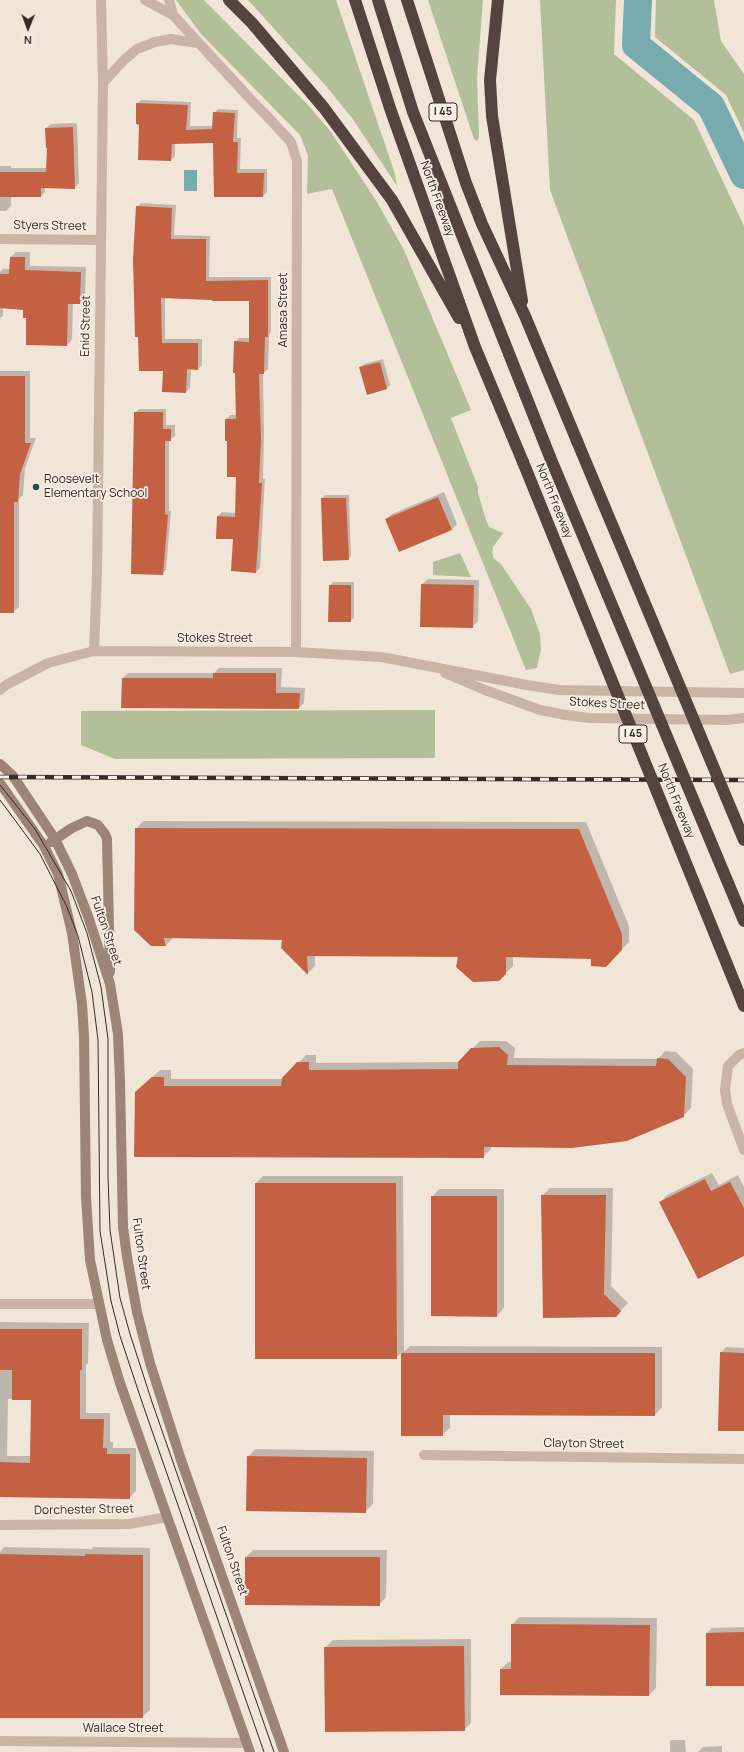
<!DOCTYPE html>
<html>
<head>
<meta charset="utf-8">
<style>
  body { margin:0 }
  #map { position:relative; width:744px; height:1752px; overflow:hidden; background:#f1e5d8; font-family:Manrope,sans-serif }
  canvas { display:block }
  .north { position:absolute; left:8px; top:8px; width:40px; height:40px; -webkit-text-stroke:3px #f9efe4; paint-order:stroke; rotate:181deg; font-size:11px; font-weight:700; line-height:16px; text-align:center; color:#342a26 }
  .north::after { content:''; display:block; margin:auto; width:14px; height:18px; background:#342a26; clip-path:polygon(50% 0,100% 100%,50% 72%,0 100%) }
</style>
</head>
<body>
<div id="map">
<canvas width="744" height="1752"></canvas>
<div class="north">N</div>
</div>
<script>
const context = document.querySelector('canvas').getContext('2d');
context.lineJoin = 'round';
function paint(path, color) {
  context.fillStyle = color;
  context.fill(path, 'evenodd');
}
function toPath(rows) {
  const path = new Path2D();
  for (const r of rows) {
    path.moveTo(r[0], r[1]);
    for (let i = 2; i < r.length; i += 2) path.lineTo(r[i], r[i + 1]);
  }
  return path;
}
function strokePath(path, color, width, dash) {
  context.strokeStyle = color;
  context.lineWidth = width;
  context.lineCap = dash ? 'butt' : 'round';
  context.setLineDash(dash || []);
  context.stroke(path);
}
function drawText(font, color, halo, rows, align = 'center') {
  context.font = font + ' Manrope,sans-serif';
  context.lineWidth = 3.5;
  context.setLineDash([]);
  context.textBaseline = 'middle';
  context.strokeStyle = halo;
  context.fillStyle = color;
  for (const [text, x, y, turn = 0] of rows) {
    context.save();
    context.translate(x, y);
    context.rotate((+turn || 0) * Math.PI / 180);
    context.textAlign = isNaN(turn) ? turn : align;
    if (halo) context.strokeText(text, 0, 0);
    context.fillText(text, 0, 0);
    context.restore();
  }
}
const green = toPath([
  [176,0,204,0,308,105,331,132,377,202,404,250,471,410,451,418,478,487,478,493,486,520,489,527,503,533,493,547,492,553,494,559,501,564,531,609,540,634,541,649,537,668,526,670,332,189,307,194,308,156,300,135,201,34],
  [248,0,336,0,395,174,397,186,352,118,326,86],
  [428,0,483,0,477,78,479,137,477,141,474,139],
  [540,0,616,0,614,54,694,120,744,226,744,670,730,674,550,190],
  [656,0,714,0,721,41,744,74,744,133,726,95,655,37],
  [460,553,471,577,433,575,433,562],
  [435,710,435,758,115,759,81,745,81,711]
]);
const water = toPath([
  [184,170,197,170,197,191,184,191]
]);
const shadow = toPath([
  [141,100,191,102,190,126,214,126,214,113,218,109,238,110,237,138,241,138,240,169,267,169,267,192,263,196,215,196,214,142,175,143,175,156,171,160,140,124,137,104],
  [77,123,79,183,74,188,45,187,45,192,41,196,11,196,11,206,6,211,0,211,0,166,11,166,11,168,47,168,48,147,46,128,51,124],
  [141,203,176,205,174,235,210,236,209,277,271,277,271,332,269,335,268,369,263,373,264,434,263,479,265,479,260,568,256,572,218,516,222,512,236,513,237,476,228,440,226,419,230,415,236,415,235,342,239,338,250,338,250,300,165,297,165,339,202,339,202,365,198,369,191,369,190,388,186,392,164,370,137,207],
  [16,252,30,252,30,266,86,267,85,298,80,303,73,303,72,340,67,345,24,309,3,308,3,316,0,318,0,272,3,269,10,269,11,257],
  [383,359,390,385,387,388,368,394,360,368,364,364],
  [0,371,30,371,30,438,36,438,25,468,23,495,19,499,19,607,13,612,0,612],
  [139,409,166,409,166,425,175,425,175,436,169,440,169,511,171,511,166,570,162,574,135,413],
  [444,492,457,524,451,530,386,519,392,514],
  [325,495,349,495,351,556,348,559,322,498],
  [428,579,479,580,478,621,472,627,422,584],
  [333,582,354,582,354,618,350,621,330,585],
  [219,668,282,668,281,687,305,688,304,703,299,708,123,678,128,673,214,673],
  [143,821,586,822,629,926,629,942,606,966,592,958,513,956,513,966,499,980,459,956,315,955,315,966,308,973,282,947,283,939,173,938,166,945,136,829],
  [480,1041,506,1041,515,1048,514,1058,658,1059,665,1051,676,1052,693,1069,691,1108,683,1116,491,1146,491,1149,483,1157,136,1092,160,1070,171,1070,171,1079,283,1079,306,1055,316,1055,316,1063,459,1062],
  [712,1173,719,1185,738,1175,744,1187,744,1255,660,1203,667,1195],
  [263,1176,403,1176,404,1352,410,1346,662,1347,662,1407,655,1415,450,1414,450,1428,442,1435,402,1435,402,1352,396,1358,256,1183],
  [550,1188,613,1188,611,1286,628,1303,615,1316,542,1196],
  [439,1189,504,1189,504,1308,497,1316,432,1197],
  [0,1322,89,1323,88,1363,86,1365,86,1413,110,1413,110,1442,113,1442,113,1448,136,1448,136,1491,129,1498,0,1497],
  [8,1399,32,1399,31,1456,7,1456],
  [726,1347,744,1348,744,1430,721,1353],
  [255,1449,374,1451,373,1504,365,1512,248,1457],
  [4,1547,92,1549,93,1547,150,1548,150,1710,142,1717,0,1717,0,1552],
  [253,1550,387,1550,386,1597,379,1605,246,1557],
  [519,1617,657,1618,656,1688,649,1695,501,1694,501,1669,508,1662,512,1662,512,1625],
  [744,1627,744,1685,707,1633,712,1628],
  [471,1639,471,1723,464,1730,325,1648,333,1640],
  [671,1740,685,1740,686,1752,670,1752,670,1742],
  [722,1746,722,1752,698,1752,703,1747]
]);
const river = toPath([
  [638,0,636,45,711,106,744,175]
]);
const building = toPath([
  [136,103,188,105,186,130,212,129,213,112,235,113,233,142,238,142,237,173,264,173,263,197,214,197,213,143,172,144,171,161,138,160,139,125,136,124],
  [73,127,75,189,41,188,41,197,0,197,0,172,46,172,47,148,46,148,45,128],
  [136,206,172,208,171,239,206,239,206,281,268,280,268,337,265,337,264,374,259,374,261,439,259,483,262,483,256,573,231,571,233,539,216,539,217,516,235,517,236,477,227,477,227,441,225,441,225,419,236,419,235,373,233,373,234,341,249,342,249,301,212,301,212,300,161,298,162,343,198,343,198,370,187,369,186,393,162,392,163,371,139,371,138,337,135,337,133,259],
  [10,257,25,257,25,270,81,272,80,304,68,304,67,346,26,345,26,318,23,318,23,310,0,308,0,274,9,274],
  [380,362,387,389,367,395,359,367],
  [0,376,25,376,25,443,31,443,20,474,18,502,14,502,14,613,0,613],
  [134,412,163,412,163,429,171,429,171,441,165,441,165,514,168,515,163,575,131,574],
  [438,497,452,530,399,552,385,519],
  [321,498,346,498,349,560,323,561],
  [421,584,474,585,473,628,420,627],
  [329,585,351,585,351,622,328,622],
  [213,673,276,673,276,693,300,693,299,709,121,708,122,678,213,678],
  [135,828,579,829,622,934,622,950,606,967,591,966,591,959,506,957,506,974,499,981,473,982,456,967,458,957,307,956,308,975,281,948,282,940,164,938,166,946,151,946,134,930],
  [499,1047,508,1055,507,1065,656,1066,657,1058,668,1059,686,1077,684,1117,627,1141,572,1148,484,1147,484,1158,134,1157,135,1092,152,1077,164,1077,164,1086,281,1086,282,1078,297,1062,309,1062,309,1070,458,1069,458,1062,471,1048],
  [705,1179,711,1191,730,1182,744,1208,744,1256,698,1279,659,1202],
  [255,1183,396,1183,397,1359,255,1359],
  [541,1195,606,1195,604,1294,621,1311,616,1317,543,1318],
  [431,1196,497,1196,497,1317,431,1316],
  [0,1329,82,1329,82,1370,80,1370,80,1419,104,1419,103,1448,107,1448,107,1454,130,1454,130,1499,0,1497,0,1462,30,1463,31,1400,12,1400,12,1370,0,1370],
  [720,1352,744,1353,744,1431,718,1431],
  [401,1353,655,1353,655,1416,443,1415,443,1436,401,1436],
  [247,1456,367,1458,366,1513,246,1511],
  [0,1554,85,1556,85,1554,143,1555,143,1718,0,1718],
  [245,1557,380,1557,380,1606,245,1605],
  [511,1624,650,1625,649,1696,500,1695,500,1669,511,1669],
  [744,1632,744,1686,706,1686,706,1633],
  [464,1646,465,1731,325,1732,324,1647]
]);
const minor = toPath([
  [145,0,173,15,255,104,265,114,291,142,297,161,296,652],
  [169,0,173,15],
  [0,239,101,240],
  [0,1304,98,1304],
  [424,1455,744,1459],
  [0,1525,129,1524,167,1517],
  [0,1741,246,1743]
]);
const tertiary = toPath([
  [103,83,124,60,137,49,155,42,171,39,197,43],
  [94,651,97,573,103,83,101,0],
  [445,673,485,690,540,710,566,715,589,718,726,720,744,718],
  [0,690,6,685,48,663,94,651,296,652,381,657,527,685,559,690,744,693],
  [744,1053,739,1055,728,1066,725,1090,727,1104,744,1150]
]);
const secondary = toPath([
  [0,764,13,776,55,839,72,874,89,919,110,984,118,1034,120,1081,123,1227,127,1257,137,1312,150,1363,181,1460,284,1752],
  [0,783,44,846,58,874,72,933,82,1004,84,1036,86,1197,90,1260,107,1340,120,1383,250,1752],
  [51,842,72,828,87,821,98,825,105,834,107,839,110,972]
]);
const motorway = toPath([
  [229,0,252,23,324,108,392,200,459,318],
  [355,0,391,111,475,347,523,462],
  [378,0,413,112,550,457],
  [407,0,466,183,482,224,525,316,577,441],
  [498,0,490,80,492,116,522,301]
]);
const tram = toPath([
  [0,785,35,829,71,891,87,933,101,987,108,1039,108,1177,110,1230,120,1298,130,1334,152,1402,274,1752],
  [0,800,40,854,67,907,78,936,92,992,98,1040,100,1231,111,1301,120,1336,143,1405,264,1752]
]);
const rail = toPath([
  [0,777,744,780]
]);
const motorwayBridge = toPath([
  [577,441,744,840],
  [550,457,744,921],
  [523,462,744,1006]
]);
const markers = [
  [36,487,4,"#1c5154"]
];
const shields = [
  [443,112,28],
  [633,734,28]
];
const shieldNames = [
  ["I 45",443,112],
  ["I 45",633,734]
];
const streetNames = [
  ["North Freeway",437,199,70],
  ["Styers Street",50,226,1],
  ["Amasa Street",284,310,-90],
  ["Enid Street",86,326,-89],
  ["North Freeway",554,501,68],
  ["Stokes Street",215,639],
  ["Stokes Street",607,704,3],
  ["North Freeway",676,801,68],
  ["Fulton Street",106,931,71],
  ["Fulton Street",141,1254,82],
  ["Clayton Street",584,1444,1],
  ["Dorchester Street",84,1510,-1],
  ["Fulton Street",232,1561,71],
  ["Wallace Street",123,1729]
];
const poiNames = [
  ["Roosevelt",44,480],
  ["Elementary School",44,494]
];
paint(green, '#b3bf99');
paint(water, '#78abad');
paint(shadow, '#0003');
strokePath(river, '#78abad', 28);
paint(building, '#c46143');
strokePath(minor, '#c8b5a5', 10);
strokePath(tertiary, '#c8b5a5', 10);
strokePath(secondary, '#9c8476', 10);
strokePath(motorway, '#55443d', 12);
strokePath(tram, '#342a26', 1);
strokePath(rail, '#342a26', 4.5);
strokePath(rail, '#f9efe4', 3, [9]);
strokePath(motorwayBridge, '#55443d', 12);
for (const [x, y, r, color] of markers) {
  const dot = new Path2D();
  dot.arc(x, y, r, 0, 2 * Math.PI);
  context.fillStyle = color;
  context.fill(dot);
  strokePath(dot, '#f9efe4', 1.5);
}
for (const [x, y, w] of shields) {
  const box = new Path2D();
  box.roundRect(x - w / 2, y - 9, w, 18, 3);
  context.fillStyle = '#f9efe4';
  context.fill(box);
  strokePath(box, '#342a26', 1);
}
drawText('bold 11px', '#342a26', null, shieldNames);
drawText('12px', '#342a26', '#f9efe4', streetNames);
drawText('12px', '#342a26', '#f9efe4', poiNames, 'left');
</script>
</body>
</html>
